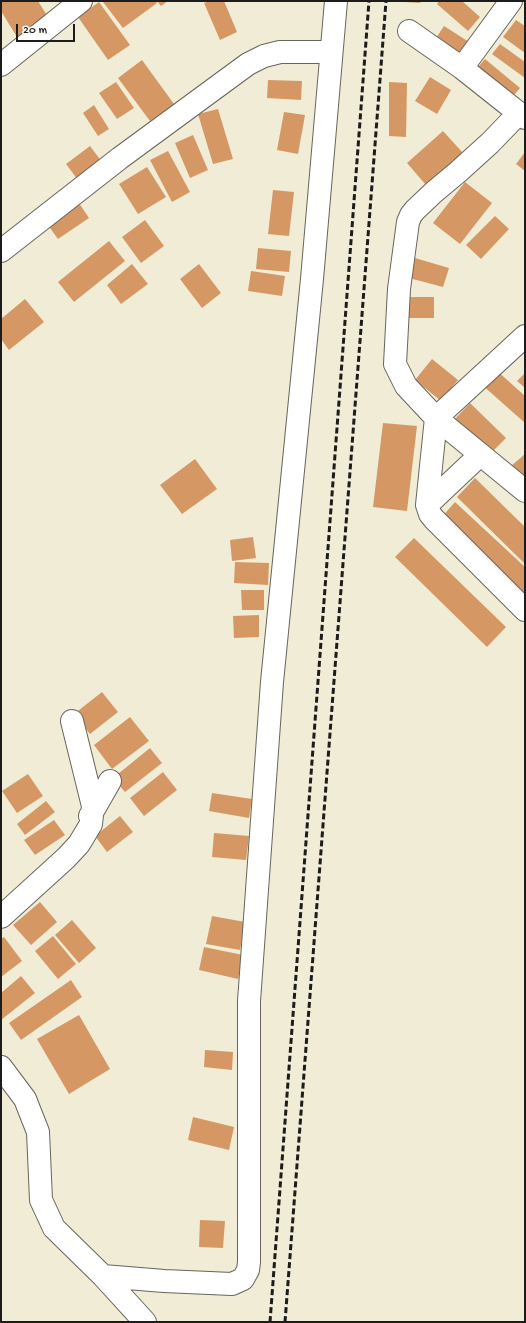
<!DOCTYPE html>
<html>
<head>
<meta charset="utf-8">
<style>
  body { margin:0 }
  #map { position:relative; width:526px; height:1323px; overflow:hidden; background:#f1ecd5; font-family:"Gochi Hand",sans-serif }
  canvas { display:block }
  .frame { position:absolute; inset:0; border:2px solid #1c1c1c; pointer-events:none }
  .scale { position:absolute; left:16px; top:24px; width:59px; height:18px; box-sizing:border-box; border:2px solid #1c1c1c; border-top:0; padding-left:5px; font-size:12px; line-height:14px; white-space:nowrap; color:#1c1c1c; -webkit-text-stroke:3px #fdfcf7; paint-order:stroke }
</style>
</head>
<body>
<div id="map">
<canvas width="526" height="1323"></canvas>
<div class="frame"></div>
<div class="scale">20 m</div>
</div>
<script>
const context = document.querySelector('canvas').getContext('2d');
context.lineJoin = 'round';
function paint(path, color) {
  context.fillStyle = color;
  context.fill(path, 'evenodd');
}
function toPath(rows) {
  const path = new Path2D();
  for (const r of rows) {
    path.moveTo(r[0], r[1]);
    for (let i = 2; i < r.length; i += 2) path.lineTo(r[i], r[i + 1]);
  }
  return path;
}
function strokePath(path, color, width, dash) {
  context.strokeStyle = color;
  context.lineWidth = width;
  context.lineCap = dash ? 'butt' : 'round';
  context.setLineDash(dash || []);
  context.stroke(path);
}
const building = toPath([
  [1,1,38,1,48,17,17,37,1,11],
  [105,1,155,1,157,3,123,28,103,2],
  [157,1,168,1,161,6],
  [210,1,224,1,237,32,220,40,204,3],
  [405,1,421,1,420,3,405,2],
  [439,1,462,1,480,17,468,31,437,4],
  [99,2,130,45,108,60,78,17],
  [516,20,525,26,525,53,503,37],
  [444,26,469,42,457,60,432,44],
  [500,44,525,62,525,78,492,54],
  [485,59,520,88,509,101,474,72],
  [142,60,174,104,150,121,118,78],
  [430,77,451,90,437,114,415,101],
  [268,80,302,81,301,100,267,98],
  [116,82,134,108,117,119,99,93],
  [389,82,407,83,406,137,389,136],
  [94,105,109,129,98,136,83,113],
  [218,109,233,159,213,164,198,114],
  [284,112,305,115,298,154,277,150],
  [443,131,463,153,426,185,407,163],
  [193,135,208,170,190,178,175,143],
  [90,146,102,162,78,180,66,164],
  [168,151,190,192,172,202,150,160],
  [525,152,525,171,516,164],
  [147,167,166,197,138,214,119,184],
  [465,182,492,203,460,244,433,223],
  [273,190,294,192,289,236,268,234],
  [77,200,89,218,58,239,45,221],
  [495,216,509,229,481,259,466,245],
  [145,220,164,246,141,263,122,237],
  [109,241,125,261,74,302,58,282],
  [258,248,291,251,289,272,256,269],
  [415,258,449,268,443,287,409,278],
  [132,264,148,284,121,304,107,285],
  [199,264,221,293,202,308,180,279],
  [251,271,285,276,282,296,248,291],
  [403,297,434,297,434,318,403,318],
  [25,299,44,322,9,350,1,339,1,319],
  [432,359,458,380,441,401,415,380],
  [495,369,525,396,525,423,481,384],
  [525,373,525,388,517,381],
  [470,403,506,438,486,458,451,423],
  [383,423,417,426,407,511,373,507],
  [525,454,525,481,511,466],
  [195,459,217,489,182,514,160,485],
  [475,478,525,527,525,564,457,497],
  [455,502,525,567,525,598,440,519],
  [253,537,256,558,232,561,230,540],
  [414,538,506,627,487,647,395,557],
  [235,562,269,563,268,585,234,583],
  [241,590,264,590,264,610,242,610],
  [259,615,259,637,234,638,233,616],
  [102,692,118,712,90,734,74,714],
  [130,717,149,741,112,769,94,745],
  [150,748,162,763,125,792,113,778],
  [163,772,177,790,144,816,130,798],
  [28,774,43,796,17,813,2,791],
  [212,793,252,799,249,818,209,811],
  [46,801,55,812,25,835,17,824],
  [120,816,133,832,107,852,95,836],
  [54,820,65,835,35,855,24,840],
  [214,833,249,836,246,860,212,857],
  [40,902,57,922,31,945,13,925],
  [212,916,245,922,240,950,206,944],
  [72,920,96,948,79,963,55,935],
  [53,936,76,964,58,979,35,951],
  [4,937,22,961,1,977,1,939],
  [204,947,243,955,238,979,199,970],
  [21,976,35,993,1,1020,1,993],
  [71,980,82,997,21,1040,9,1023],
  [79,1015,110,1069,69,1094,37,1039],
  [205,1050,233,1052,232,1070,204,1067],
  [193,1117,234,1127,229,1150,188,1140],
  [200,1220,225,1221,223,1248,199,1247]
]);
const minor = toPath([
  [409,31,462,68,525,118],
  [1,65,81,1],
  [462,68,511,1],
  [518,114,490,143,458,172,434,192,415,210,411,215,408,222,399,289,395,364,406,386,436,418,525,491],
  [1,251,120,158,248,64,264,56,280,52,331,52],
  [525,336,436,418,427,505,430,514,434,519,525,610],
  [427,505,480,455],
  [90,816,110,781],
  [1,917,66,858,79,844,91,824,93,806,72,721],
  [1,1067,25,1099,38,1132,41,1200,54,1228,103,1276,145,1322],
  [103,1276,164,1281,232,1284,243,1279,248,1270,249,1262,249,1001,272,682,312,279,336,1]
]);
const rail = toPath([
  [270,1322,369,1],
  [285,1322,386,1]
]);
paint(building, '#d59864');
strokePath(minor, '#67655d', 24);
strokePath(minor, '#fff', 22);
strokePath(rail, '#1c1c1c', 3, [6, 3]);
</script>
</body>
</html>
